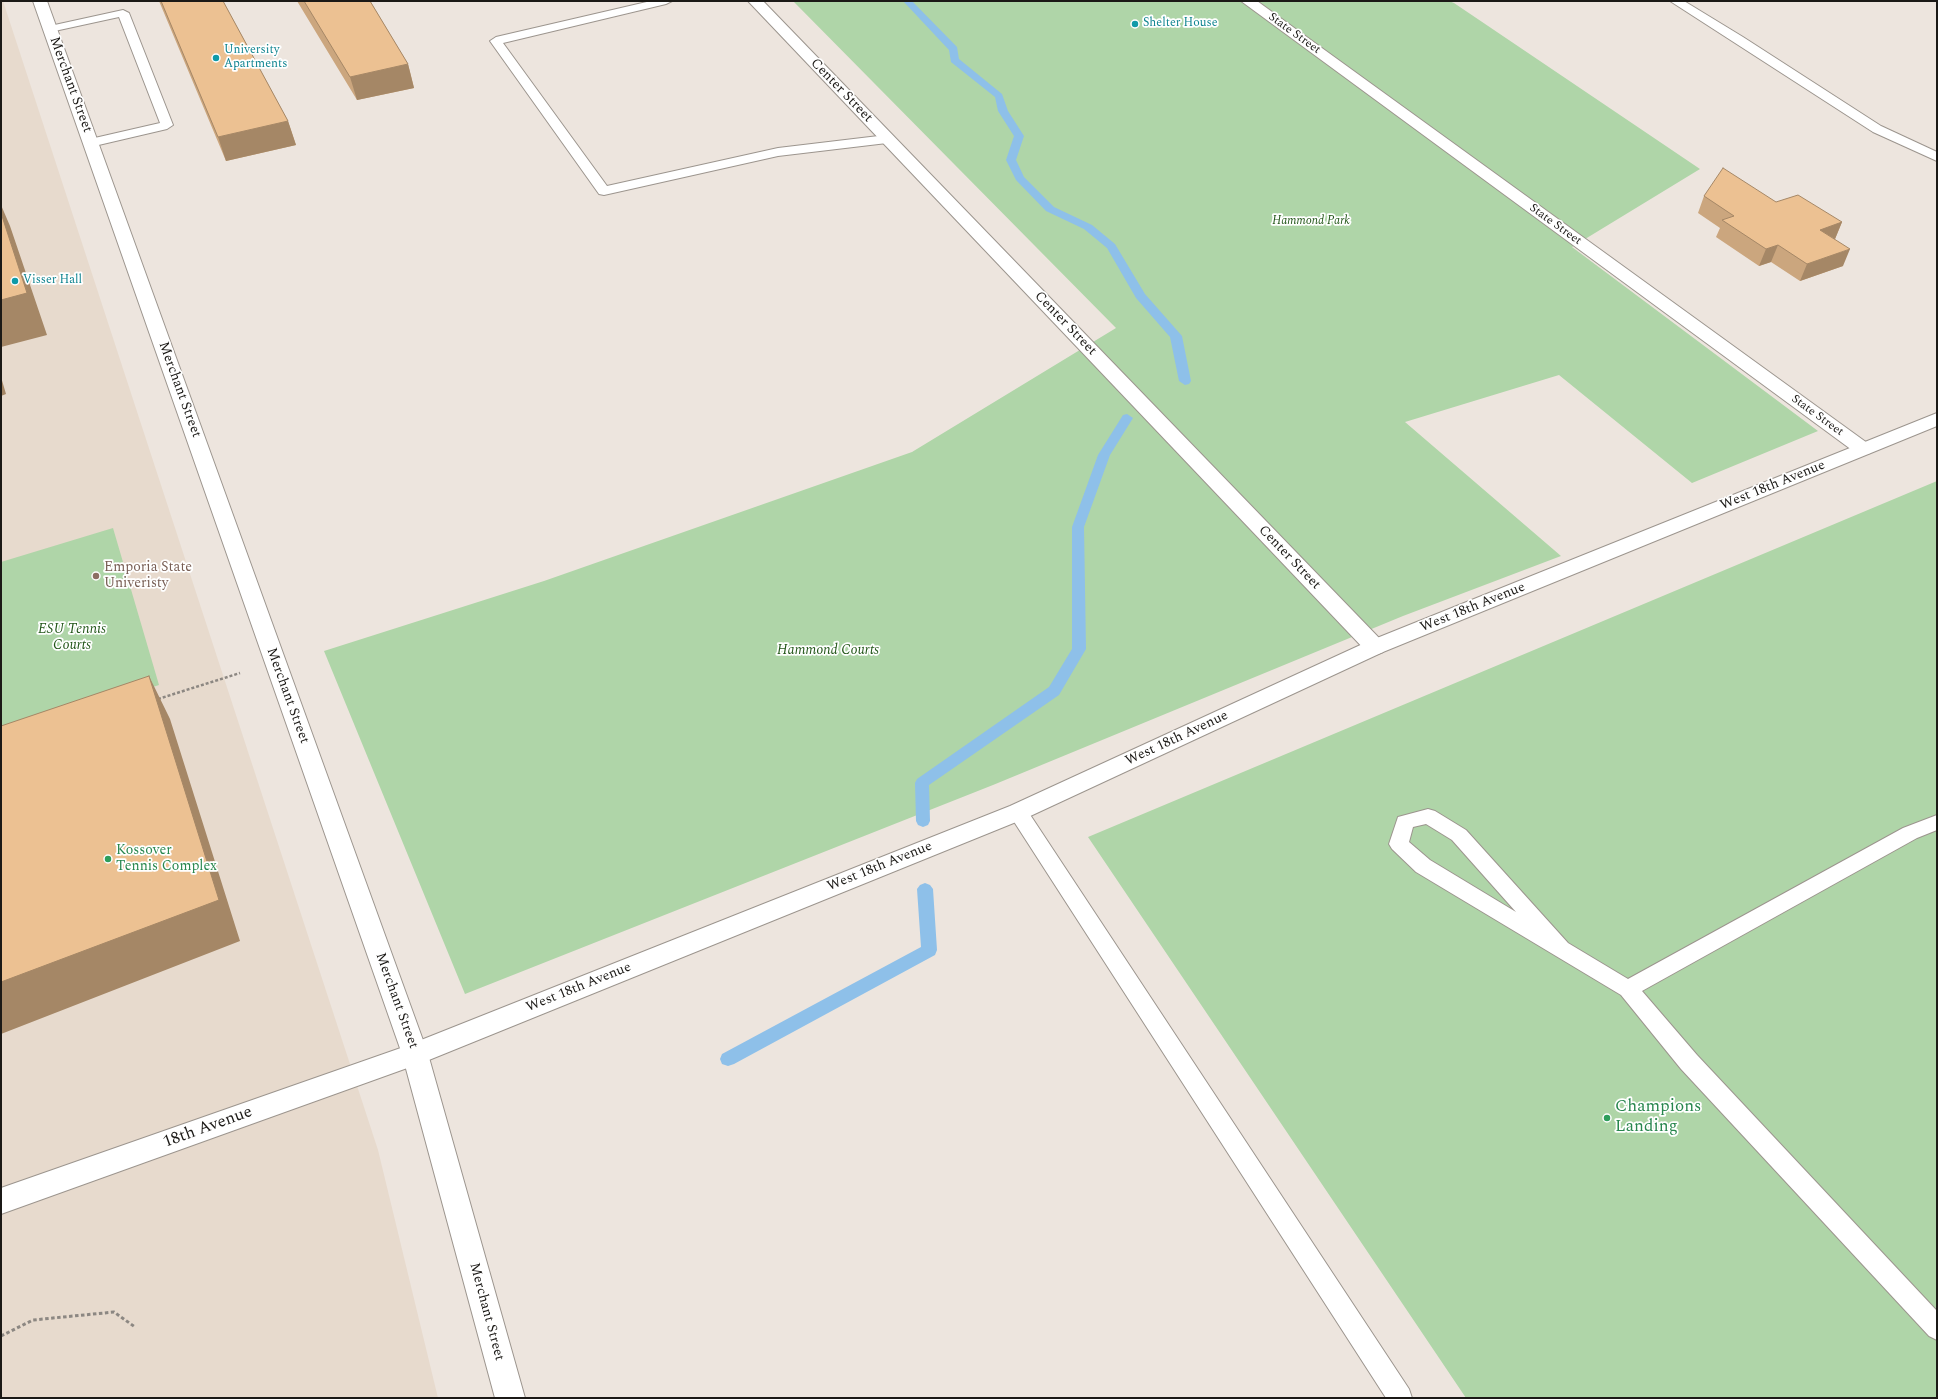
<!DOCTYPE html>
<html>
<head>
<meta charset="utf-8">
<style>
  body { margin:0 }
  #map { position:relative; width:1938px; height:1399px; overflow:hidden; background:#ede5de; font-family:Spectral,serif }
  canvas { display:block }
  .frame { position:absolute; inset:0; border:2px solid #1b1916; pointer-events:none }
</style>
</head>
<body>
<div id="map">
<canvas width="1938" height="1399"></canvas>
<div class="frame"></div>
</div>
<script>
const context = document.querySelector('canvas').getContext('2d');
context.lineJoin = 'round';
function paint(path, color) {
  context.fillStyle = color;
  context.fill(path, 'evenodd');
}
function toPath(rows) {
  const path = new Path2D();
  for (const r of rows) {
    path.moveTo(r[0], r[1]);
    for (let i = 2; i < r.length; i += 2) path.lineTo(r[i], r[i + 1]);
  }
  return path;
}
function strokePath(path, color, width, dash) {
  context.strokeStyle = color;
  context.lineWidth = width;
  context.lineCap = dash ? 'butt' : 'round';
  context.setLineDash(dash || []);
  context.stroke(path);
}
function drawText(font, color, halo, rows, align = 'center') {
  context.font = font + ' Spectral,serif';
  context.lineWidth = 3.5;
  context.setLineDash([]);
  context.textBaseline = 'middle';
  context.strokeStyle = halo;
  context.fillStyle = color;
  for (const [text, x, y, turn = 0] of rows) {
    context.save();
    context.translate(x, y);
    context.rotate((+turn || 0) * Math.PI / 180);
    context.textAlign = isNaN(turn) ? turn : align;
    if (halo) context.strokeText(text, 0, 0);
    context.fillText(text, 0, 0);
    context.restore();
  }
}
const built = toPath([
  [1,1,3,1,378,1150,438,1398,1,1398]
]);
const green = toPath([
  [793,1,1449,1,1454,3,1700,169,1572,247,1818,431,1692,483,1559,375,1405,422,1561,556,1403,616,993,785,465,994,324,651,544,581,912,452,1116,328],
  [1937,481,1937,1398,1466,1398,1088,837],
  [113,528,159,685,1,737,1,562]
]);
const stream = toPath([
  [903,1,912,1,957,47,959,59,1002,94,1008,111,1024,136,1016,160,1024,177,1054,207,1092,225,1115,244,1145,294,1182,336,1191,381,1189,384,1185,385,1179,381,1170,337,1136,298,1107,248,1084,229,1046,211,1016,180,1006,160,1014,136,998,111,995,97,951,62,949,50,903,1],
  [1127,414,1133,418,1110,455,1084,527,1086,649,1059,695,929,785,930,821,928,825,923,827,918,825,916,821,915,783,917,779,1049,687,1072,649,1072,527,1098,455,1123,415,1127,414],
  [925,883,930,885,933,889,937,950,935,955,734,1064,728,1066,722,1064,720,1059,722,1054,921,947,917,889,920,885,925,883]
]);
const pathFar1 = toPath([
  [158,699,240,673]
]);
const path = toPath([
  [1,1336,33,1320,114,1312,135,1327]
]);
const service = toPath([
  [651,1,672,1,666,4,503,43,607,186,778,148,887,135,893,139,887,143,778,156,604,195,599,194,490,41,496,37,651,1],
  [1670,1,1684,1,1743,37,1881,126,1937,152,1937,161,1873,132,1670,1],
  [123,10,129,13,173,125,167,129,90,147,86,146,84,143,86,140,160,123,119,17,50,32,44,29,50,26,123,10],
  [1018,805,1025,807,1409,1389,1412,1398,1386,1398,1011,817,1008,812,1011,807,1018,805],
  [1428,809,1435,811,1466,830,1568,943,1628,979,1903,828,1937,815,1937,830,1917,838,1642,991,1697,1055,1937,1311,1937,1340,1929,1336,1681,1069,1621,995,1416,872,1392,849,1389,844,1398,817,1428,809],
  [1426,824,1452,840,1516,912,1430,860,1409,842,1413,827,1426,824]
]);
const minor = toPath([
  [748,1,763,1,1383,642,1386,647,1383,652,1375,655,1367,652,748,1],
  [1241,1,1257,1,1870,445,1873,449,1870,453,1863,455,1856,453,1241,1],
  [415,1043,424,1046,428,1054,424,1062,1,1214,1,1188,415,1043]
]);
const tertiary = toPath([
  [1937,413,1937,426,1383,652,1026,818,424,1062,415,1065,406,1062,402,1054,406,1046,1010,806,1367,642,1937,413]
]);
const secondary = toPath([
  [33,1,47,1,428,1054,525,1398,495,1398,402,1054,33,1]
]);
const wall = toPath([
  [159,1,223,1,288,121,296,145,226,161],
  [297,1,370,1,408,64,414,88,357,100],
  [1704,196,1776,202,1842,222,1835,239,1843,266,1800,281,1771,262,1759,266,1716,237,1720,228,1698,213]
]);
const shadedWall = toPath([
  [408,64,414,88,357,100,350,77],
  [288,121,296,145,226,161,218,137],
  [1,205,10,226,47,335,1,347],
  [1842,222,1835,239,1820,230],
  [1778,245,1771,262,1759,266,1766,249],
  [1850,249,1843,266,1800,281,1807,264],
  [1,377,6,394,1,396],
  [149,676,170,719,240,941,1,1034,1,982]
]);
const building = toPath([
  [161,1,223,1,288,121,218,137,161,1],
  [304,1,370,1,408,64,350,77,304,1],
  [1723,168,1776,202,1798,195,1842,222,1820,230,1850,249,1807,264,1778,245,1766,249,1722,220,1734,216,1704,196,1723,168],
  [1,213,27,293,1,300,1,213],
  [149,676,219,900,1,982,1,726,149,676]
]);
const markers = [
  [1135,24,4,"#0f9aa8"],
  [216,58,4,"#0f9aa8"],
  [15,281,4,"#0f9aa8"],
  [96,576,4,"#8d6e63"],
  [108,859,4,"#2e9e5b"],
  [1607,1118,4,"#2e9e5b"]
];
const farCulturenames = [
  ["Shelter House",1143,24],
  ["University",224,51],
  ["Apartments",224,65],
  ["Visser Hall",23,281]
];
const farStreetnames = [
  ["State Street",1294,34,36],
  ["State Street",1555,225,36],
  ["State Street",1817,416,36]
];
const farParknames = [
  ["Hammond Park",1311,222]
];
const streetNames = [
  ["Merchant Street",70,85,70],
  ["Center Street",841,91,46],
  ["Center Street",1065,324,46],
  ["Merchant Street",179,390,70],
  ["West 18th Avenue",1773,486,-22],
  ["Center Street",1289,558,46],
  ["West 18th Avenue",1473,608,-22],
  ["Merchant Street",287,696,70],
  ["West 18th Avenue",1177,739,-25],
  ["West 18th Avenue",880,867,-22],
  ["West 18th Avenue",579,988,-22],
  ["Merchant Street",396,1001,70],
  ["Merchant Street",486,1312,75]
];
const educationNames = [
  ["Emporia State",104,568],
  ["Univeristy",104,584]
];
const parkNames = [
  ["ESU Tennis",72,630],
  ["Courts",72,646],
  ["Hammond Courts",828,651]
];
const leisureNames = [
  ["Kossover",116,851],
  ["Tennis Complex",116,867]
];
const nearLeisurenames = [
  ["Champions",1615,1108],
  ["Landing",1615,1128]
];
const nearStreetnames = [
  ["18th Avenue",208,1128,-20]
];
paint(built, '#e7dacd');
paint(green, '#afd5a8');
paint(stream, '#8ec0e9');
strokePath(service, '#9c958e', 2);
strokePath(minor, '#9c958e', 2);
strokePath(tertiary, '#9c958e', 2);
strokePath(secondary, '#9c958e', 2);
strokePath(pathFar1, '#8c8782', 2.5, [3, 2]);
strokePath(path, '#8c8782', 3, [3.5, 2.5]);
paint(service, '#fff');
paint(minor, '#fff');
paint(tertiary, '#fff');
paint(secondary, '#fff');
paint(wall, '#cba67e');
paint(shadedWall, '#a58766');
paint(building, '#ecc192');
strokePath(building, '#a58766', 1);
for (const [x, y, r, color] of markers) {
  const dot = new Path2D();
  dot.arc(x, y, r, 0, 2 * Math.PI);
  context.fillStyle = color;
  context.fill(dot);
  strokePath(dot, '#fff', 1.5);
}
drawText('12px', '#0d838f', '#fff', farCulturenames, 'left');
drawText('12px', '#1b1916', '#fff', farStreetnames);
drawText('italic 12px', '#215517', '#fff', farParknames);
drawText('14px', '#1b1916', '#fff', streetNames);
drawText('14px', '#785e54', '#fff', educationNames, 'left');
drawText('italic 14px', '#215517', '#fff', parkNames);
drawText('14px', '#27864d', '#fff', leisureNames, 'left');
drawText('17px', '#27864d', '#fff', nearLeisurenames, 'left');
drawText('17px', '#1b1916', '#fff', nearStreetnames);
</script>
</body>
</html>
